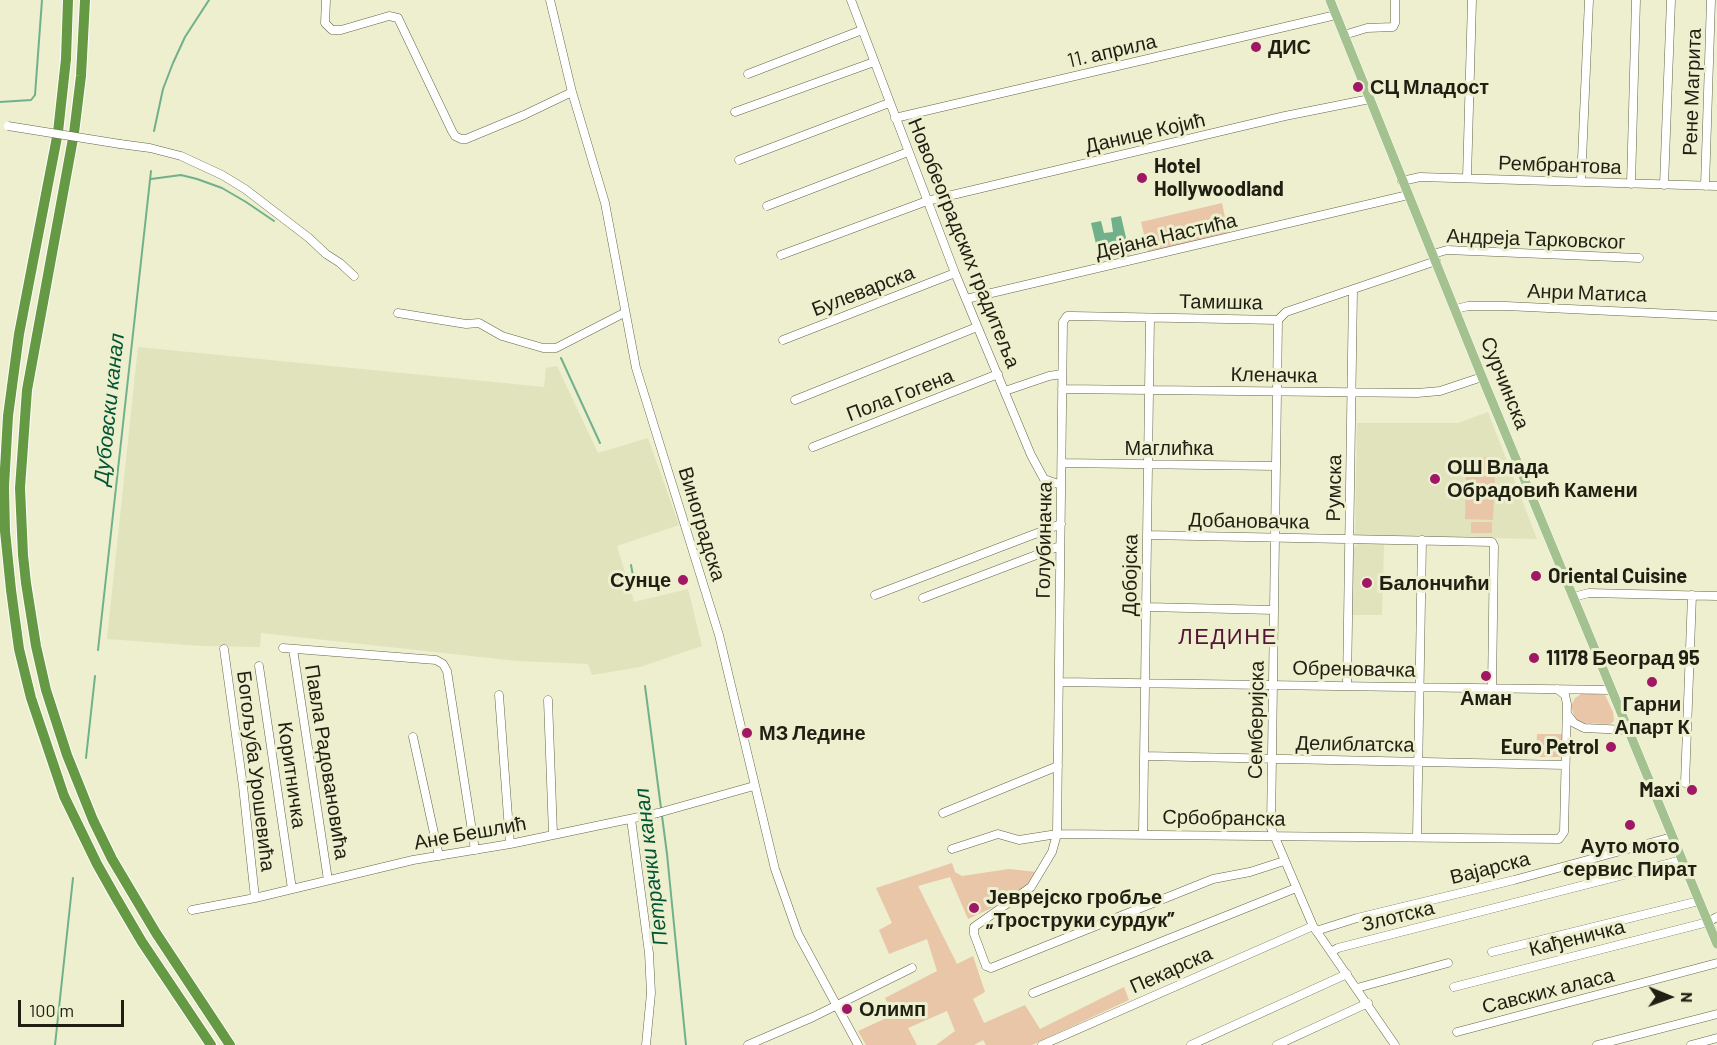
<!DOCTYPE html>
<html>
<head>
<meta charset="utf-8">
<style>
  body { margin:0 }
  #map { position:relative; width:1717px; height:1045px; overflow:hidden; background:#edefce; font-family:Barlow,sans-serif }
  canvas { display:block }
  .north { position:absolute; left:1639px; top:967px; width:60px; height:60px; -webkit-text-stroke:4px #edefce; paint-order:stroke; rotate:91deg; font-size:16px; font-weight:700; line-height:24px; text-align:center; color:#1f2013 }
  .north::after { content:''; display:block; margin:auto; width:21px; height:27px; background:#1f2013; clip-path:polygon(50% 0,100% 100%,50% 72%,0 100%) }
  .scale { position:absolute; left:18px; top:1000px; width:106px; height:27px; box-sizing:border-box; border:3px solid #1f2013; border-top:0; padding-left:8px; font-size:18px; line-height:21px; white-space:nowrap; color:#1f2013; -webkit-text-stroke:4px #edefce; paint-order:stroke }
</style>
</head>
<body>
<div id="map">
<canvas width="1717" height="1045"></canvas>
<div class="north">N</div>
<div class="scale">100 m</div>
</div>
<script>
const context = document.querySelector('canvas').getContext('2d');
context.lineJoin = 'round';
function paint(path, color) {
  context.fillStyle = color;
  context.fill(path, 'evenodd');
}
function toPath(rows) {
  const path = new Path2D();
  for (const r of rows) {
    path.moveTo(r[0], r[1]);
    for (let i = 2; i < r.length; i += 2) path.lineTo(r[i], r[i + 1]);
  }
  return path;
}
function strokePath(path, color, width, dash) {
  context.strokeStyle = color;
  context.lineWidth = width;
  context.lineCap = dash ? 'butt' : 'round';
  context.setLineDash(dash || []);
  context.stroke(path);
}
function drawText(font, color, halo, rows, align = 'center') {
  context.font = font + ' Barlow,sans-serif';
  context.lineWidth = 6;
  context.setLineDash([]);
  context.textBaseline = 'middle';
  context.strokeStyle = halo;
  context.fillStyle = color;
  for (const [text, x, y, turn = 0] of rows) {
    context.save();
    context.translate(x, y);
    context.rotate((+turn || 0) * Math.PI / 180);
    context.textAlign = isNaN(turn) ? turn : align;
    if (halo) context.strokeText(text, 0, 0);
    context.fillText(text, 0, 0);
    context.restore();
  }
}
const built = toPath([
  [138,347,544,387,546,368,557,366,598,453,648,438,679,525,617,546,634,602,688,589,702,646,640,667,592,675,588,664,517,661,261,633,260,647,202,646,107,639],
  [1488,412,1537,539,1355,535,1357,423,1458,423],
  [1361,543,1384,544,1382,615,1351,615,1352,551,1356,545]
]);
const green = toPath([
  [1222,203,1229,236,1149,255,1141,222],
  [1466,457,1494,457,1494,473,1466,473],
  [1466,475,1495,476,1493,520,1465,519],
  [1471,522,1492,522,1492,533,1471,533],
  [1583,693,1605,695,1613,712,1614,721,1610,724,1582,723,1575,718,1571,706,1575,698],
  [1537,734,1562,734,1562,757,1536,757],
  [952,863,955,872,962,876,1009,869,1037,872,1027,886,1002,903,968,919,950,877,918,886,957,964,973,956,985,992,973,999,984,1023,1025,1005,1040,1029,1124,987,1129,1000,1032,1045,986,1045,983,1040,974,1045,936,1045,955,1031,947,1011,908,1028,917,1045,866,1045,858,1031,893,1015,885,998,937,971,927,939,889,954,879,930,892,923,876,888]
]);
const water = toPath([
  [1121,216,1130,255,1120,258,1116,243,1107,245,1110,259,1100,261,1091,223,1101,221,1104,233,1113,232,1111,218]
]);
const stream = toPath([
  [0,102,31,100,35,95,42,0],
  [154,131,163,89,173,63,185,37,209,0],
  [151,179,181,175,197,179,222,188,246,202,274,221],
  [561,358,600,443],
  [631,565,634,581],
  [98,650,151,171],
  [645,686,667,854,686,1045],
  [86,758,95,676],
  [55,1045,73,878]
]);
const minor = toPath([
  [326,0,325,23,332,30,341,30,389,16,398,18,452,131,455,136,461,139,466,139,524,115,572,92],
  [550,0,572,92,605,203,636,368,719,635,775,869,798,934,858,1045],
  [851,0,955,273,1031,455,1044,479,1061,485],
  [1344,35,1367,28,1393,27,1395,23,1395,0],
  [748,74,862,30],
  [735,112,874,62],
  [895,118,1336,15],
  [120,144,150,148,181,156,222,175,245,189,309,238,326,254,340,263,354,276],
  [739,160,889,103],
  [1467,178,1472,0],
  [1402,181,1420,177,1717,186],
  [1581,182,1589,0],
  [1631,184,1636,0],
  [1664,185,1671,0],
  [1705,186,1711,0],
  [767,206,908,152],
  [1433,254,1447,250,1639,258],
  [781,255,927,201,1285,116,1370,99],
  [966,299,1408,195],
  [1456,309,1468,306,1506,306,1717,316],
  [398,313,466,324,479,323,502,336,543,348,556,348,624,313],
  [1278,320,1271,828,1313,926,1395,1045],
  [783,340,955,273],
  [1062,389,1417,393,1440,391,1482,377],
  [1005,391,1049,376,1062,374],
  [795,400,977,327],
  [813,447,998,374],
  [1062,463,1276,466],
  [1147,535,1492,542,1494,546,1492,688],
  [875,595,1061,524],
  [1573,597,1589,593,1717,596],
  [923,598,1060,546],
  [1146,607,1274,610],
  [283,648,436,660,443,664,447,671,475,850],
  [224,649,243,786,255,898],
  [293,649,328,880],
  [259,666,292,889],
  [1059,682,1611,690],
  [1347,686,1353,290],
  [499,695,510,844],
  [548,700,553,834],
  [1567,714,1574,723,1584,728,1627,730],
  [413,737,439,856],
  [1144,756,1565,765],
  [1685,783,1692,595],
  [943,813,1058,766],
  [631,819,649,953,651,993,646,1045],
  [1143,834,1150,318],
  [1417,837,1422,540],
  [952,849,998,834,1019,840,1057,834,1559,839,1564,832,1567,704,1565,695,1557,689],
  [1284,861,1250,872,1213,879,991,968,986,966,974,934,974,927,1031,887,1052,852,1057,834,1063,322,1067,316,1073,316,1278,320,1286,312,1436,261],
  [192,910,255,898,413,860,510,844,658,813,754,786],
  [1316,931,1357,918,1514,880,1672,837],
  [1331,952,1338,948,1682,860],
  [1492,952,1699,901],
  [1454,987,1708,922,1717,917],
  [1357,988,1448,963],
  [1033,993,1296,888],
  [1457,1032,1717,963],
  [748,1045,813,1017,912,968],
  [1042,1045,1313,926],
  [1191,1045,1347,974],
  [1277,1045,1368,1003],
  [1597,1045,1717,1014],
  [1691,1045,1717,1038]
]);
const major = toPath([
  [1330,0,1482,377,1717,944]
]);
const highway = toPath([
  [68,0,66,59,58,132,19,334,8,416,4,487,5,531,11,590,19,649,31,698,64,796,97,864,115,896,142,942,211,1045],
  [85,0,81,76,74,133,27,390,20,488,23,555,26,583,36,646,46,690,67,755,93,820,112,859,156,933,230,1045]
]);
const minorBridge = toPath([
  [8,126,120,144]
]);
const markers = [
  [1256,47,6,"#a01865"],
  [1358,87,6,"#a01865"],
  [1142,178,6,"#a01865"],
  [1435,479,6,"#a01865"],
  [1536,576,6,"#a01865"],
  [683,580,6,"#a01865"],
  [1367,583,6,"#a01865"],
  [1534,658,6,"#a01865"],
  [1486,676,6,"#a01865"],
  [1652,682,6,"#a01865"],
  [747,733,6,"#a01865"],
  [1611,747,6,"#a01865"],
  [1692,790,6,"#a01865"],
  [1630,825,6,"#a01865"],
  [974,908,6,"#a01865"],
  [847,1009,6,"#a01865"]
];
const poiNames = [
  ["ДИС",1268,47],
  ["СЦ Младост",1370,87],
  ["Hotel",1154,166],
  ["Hollywoodland",1154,189],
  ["ОШ Влада",1447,467],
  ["Обрадовић Камени",1447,490],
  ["Oriental Cuisine",1548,576],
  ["Сунце",671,580,"right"],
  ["Балончићи",1379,583],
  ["11178 Београд 95",1546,658],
  ["Аман",1486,698,"center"],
  ["Гарни",1652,704,"center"],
  ["Апарт К",1652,727,"center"],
  ["МЗ Ледине",759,733],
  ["Euro Petrol",1599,747,"right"],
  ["Maxi",1680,790,"right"],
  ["Ауто мото",1630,846,"center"],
  ["сервис Пират",1630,869,"center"],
  ["Јеврејско гробље",986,897],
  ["„Троструки сурдук”",986,920],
  ["Олимп",859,1009]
];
const streetNames = [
  ["11. априла",1112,51,-13],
  ["Рене Магрита",1692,92,-88],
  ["Данице Којић",1145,133,-13],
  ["Рембрантова",1560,165,2],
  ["Дејана Настића",1166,236,-13],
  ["Андреја Тарковског",1536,239,2],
  ["Новобеоградских градитеља",964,243,68],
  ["Булеварска",863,291,-21],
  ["Анри Матиса",1587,293,2],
  ["Тамишка",1221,302,1],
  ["Кленачка",1274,375,1],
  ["Сурчинска",1505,383,68],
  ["Пола Гогена",900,395,-21],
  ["Маглићка",1169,448],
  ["Румска",1334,488,-89],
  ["Добановачка",1249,521,1],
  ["Виноградска",702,524,73],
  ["Голубиначка",1044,540,-89],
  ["Добојска",1130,575,-89],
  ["Обреновачка",1354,669,1],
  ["Семберијска",1256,720,-89],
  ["Делиблатска",1355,744,1],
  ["Павла Радовановића",327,762,81],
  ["Богољуба Урошевића",256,771,83],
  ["Коритничка",292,775,82],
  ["Србобранска",1224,818,1],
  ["Ане Бешлић",470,833,-10],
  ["Вајарска",1490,868,-14],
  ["Злотска",1398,916,-14],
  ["Кађеничка",1577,938,-14],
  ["Пекарска",1171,970,-24],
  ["Савских аласа",1548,991,-14]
];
const waterNames = [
  ["Дубовски канал",109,409,-84],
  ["Петрачки канал",651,867,-97]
];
const quarterNames = [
  ["ЛЕДИНЕ",1228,637]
];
paint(built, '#e0e3bc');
paint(green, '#e8c6a7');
paint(water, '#70b18c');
strokePath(stream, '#70b18c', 2);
strokePath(minor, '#646649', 9);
strokePath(major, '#fff', 10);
strokePath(highway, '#fff', 12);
strokePath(minor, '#fff', 8);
strokePath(major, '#a3c28f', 9);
strokePath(highway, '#694', 10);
strokePath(minorBridge, '#646649', 9, []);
strokePath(minorBridge, '#fff', 8);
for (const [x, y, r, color] of markers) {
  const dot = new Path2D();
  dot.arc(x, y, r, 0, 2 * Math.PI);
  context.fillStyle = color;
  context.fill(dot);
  strokePath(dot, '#edefce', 2);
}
drawText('bold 20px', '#1f2013', '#edefce', poiNames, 'left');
drawText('20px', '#1f2013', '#edefce', streetNames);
drawText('italic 21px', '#005634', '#edefce', waterNames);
context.letterSpacing = '1.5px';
drawText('22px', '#551536', '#edefce', quarterNames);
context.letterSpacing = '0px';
</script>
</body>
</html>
